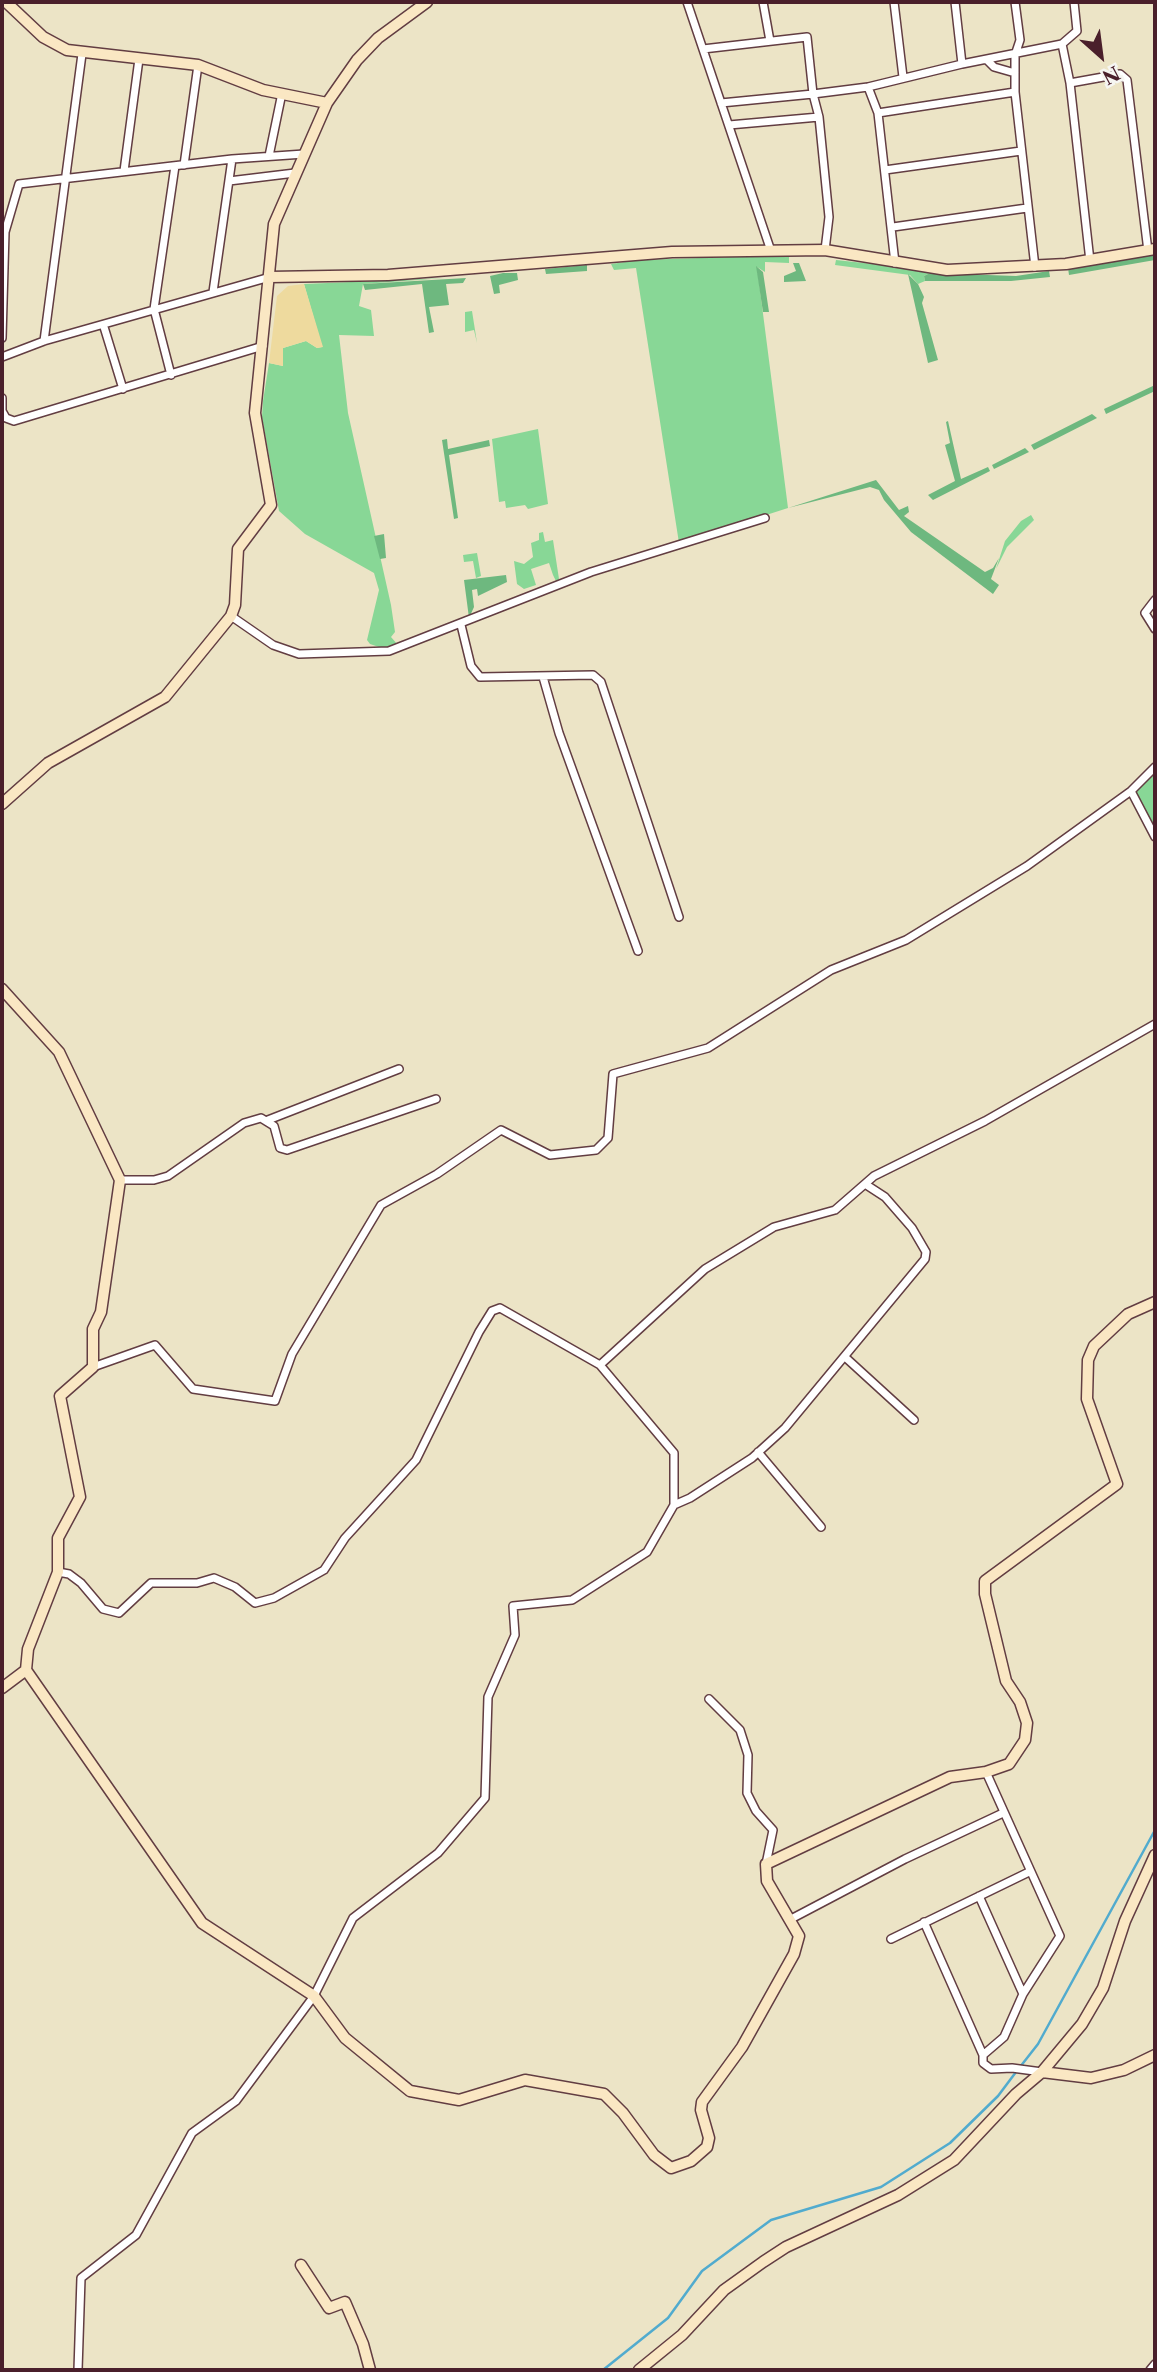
<!DOCTYPE html>
<html>
<head>
<meta charset="utf-8">
<style>
  body { margin:0 }
  #map { position:relative; width:1157px; height:2372px; overflow:hidden; background:#ece4c6; font-family:"Libre Caslon Text",serif }
  canvas { display:block }
  .frame { position:absolute; inset:0; border:4px solid #4a1f2b; pointer-events:none }
  .north { position:absolute; left:1066px; top:21px; width:70px; height:70px; -webkit-text-stroke:5px #f6f6f2; paint-order:stroke; rotate:152deg; font-size:19px; font-weight:700; line-height:28px; text-align:center; color:#4a1f2b }
  .north::after { content:''; display:block; margin:auto; width:24px; height:32px; background:#4a1f2b; clip-path:polygon(50% 0,100% 100%,50% 72%,0 100%) }
</style>
</head>
<body>
<div id="map">
<canvas width="1157" height="2372"></canvas>
<div class="frame"></div>
<div class="north">N</div>
</div>
<script>
const context = document.querySelector('canvas').getContext('2d');
context.lineJoin = 'round';
function paint(path, color) {
  context.fillStyle = color;
  context.fill(path, 'evenodd');
}
function toPath(rows) {
  const path = new Path2D();
  for (const r of rows) {
    path.moveTo(r[0], r[1]);
    for (let i = 2; i < r.length; i += 2) path.lineTo(r[i], r[i + 1]);
  }
  return path;
}
function strokePath(path, color, width, dash) {
  context.strokeStyle = color;
  context.lineWidth = width;
  context.lineCap = dash ? 'butt' : 'round';
  context.setLineDash(dash || []);
  context.stroke(path);
}
const green = toPath([
  [789,255,789,263,765,262,765,272,757,267,788,508,679,543,636,268,614,270,611,264,639,260],
  [836,260,910,268,930,273,924,276,925,281,918,284,910,275,835,265],
  [445,278,363,284,359,306,371,310,374,336,339,335,348,413,391,605,395,632,391,637,398,645,382,648,370,644,367,640,379,590,374,573,305,534,279,511,262,417,263,401,269,363,283,366,283,348,306,341,317,348,322,347,304,284],
  [472,311,475,330,477,343,474,330,465,332,465,312],
  [538,429,548,504,528,509,525,505,506,508,505,501,499,502,492,439],
  [1031,515,1034,520,1007,547,996,569,1005,541,1021,521],
  [543,532,545,542,553,540,559,579,556,581,553,575,549,563,531,569,536,585,524,589,517,584,514,561,524,564,533,557,531,543,539,540,539,533],
  [477,553,481,576,476,578,473,561,464,562,463,555],
  [1155,768,1155,827,1136,795,1139,785]
]);
const forest = toPath([
  [1155,253,1155,260,1069,275,1068,268],
  [793,263,799,263,806,281,784,282,784,276,796,271],
  [587,265,587,271,546,274,545,269],
  [756,266,763,272,769,312,763,312],
  [1049,271,1050,277,1011,281,925,281,924,276,930,273,1016,276],
  [503,273,517,273,518,280,499,285,500,293,494,294,490,276],
  [908,274,918,284,924,297,922,303,938,360,928,363],
  [466,278,463,283,446,284,449,305,429,307,434,332,429,333,422,284,365,290,363,284],
  [1155,385,1155,391,1106,414,1104,409],
  [1092,414,1097,418,1034,450,1031,445],
  [948,421,961,479,988,467,990,471,933,500,928,495,955,481,945,445,950,443,946,422],
  [447,439,448,449,489,440,490,446,449,455,458,518,454,519,442,440],
  [1025,448,1029,452,994,469,992,465],
  [876,480,899,510,908,506,909,512,904,516,985,572,993,568,999,558,991,579,999,585,993,594,911,532,884,500,879,490,870,487,788,508],
  [384,534,386,558,380,559,374,536],
  [506,575,507,582,478,596,477,589,472,590,474,607,469,618,464,580]
]);
const sand = toPath([
  [304,284,323,347,317,348,306,341,283,348,283,366,269,363,277,296,288,286]
]);
const stream = toPath([
  [1020,2067,1038,2044,1155,1830],
  [603,2370,668,2318,702,2271,771,2220,881,2187,950,2143,998,2096,1016,2072]
]);
const street = toPath([
  [687,2,771,251],
  [763,2,770,41],
  [894,2,903,77],
  [955,2,962,64],
  [1015,2,1020,40,1015,55,1015,92,1035,267],
  [1062,44,1070,83,1090,261],
  [703,49,807,37,813,94,721,103],
  [987,60,994,67,1015,73],
  [1070,83,1120,74,1127,80,1148,251],
  [868,87,878,113,895,263],
  [878,113,1015,92],
  [729,125,819,117],
  [269,156,282,93],
  [184,165,198,65],
  [885,170,1021,151],
  [124,171,139,59],
  [229,181,295,173],
  [893,227,1027,208],
  [825,250,829,217,819,117,813,94,868,87,962,64,1062,44,1077,31,1074,2],
  [213,292,232,159,304,154],
  [104,327,123,389],
  [2,338,5,232,19,184,232,159],
  [44,341,82,54],
  [2,357,44,341,270,277],
  [171,375,154,309,175,166],
  [2,398,2,411,6,418,14,421,263,346],
  [1155,600,1145,613,1155,629],
  [231,616,273,645,299,654,389,651,591,572,765,518],
  [461,625,471,666,480,677,593,675,601,682,679,917],
  [543,677,559,733,638,951],
  [1131,791,1155,837],
  [268,1120,399,1069],
  [120,1180,154,1180,168,1176,244,1123,261,1118,274,1126,280,1148,287,1150,436,1099],
  [845,1357,914,1420],
  [600,1365,705,1269,774,1227,835,1210,874,1176,985,1121,1155,1024],
  [93,1367,155,1345,193,1389,275,1401,292,1354,381,1205,437,1174,501,1130,550,1155,596,1150,608,1138,613,1074,708,1048,831,970,906,940,1027,866,1131,791,1155,767],
  [758,1452,821,1527],
  [674,1505,690,1498,752,1458,785,1428,925,1259,926,1252,912,1228,885,1197,865,1184],
  [58,1572,69,1574,81,1583,103,1609,119,1613,151,1583,197,1583,214,1578,235,1587,255,1603,274,1598,324,1570,345,1538,416,1460,479,1332,492,1311,500,1308,600,1365,674,1453,674,1505,647,1552,572,1600,513,1606,515,1635,488,1697,485,1798,438,1853,353,1918,314,1996,236,2101,192,2133,136,2235,81,2278,78,2370],
  [709,1699,740,1730,748,1755,747,1793,756,1811,773,1830,766,1864],
  [979,1896,1023,1994],
  [791,1919,905,1859,1003,1813],
  [924,1922,983,2055,983,2063,991,2069,1012,2068,1042,2072],
  [891,1939,1029,1872],
  [983,2055,1004,2037,1023,1994,1060,1936,986,1772],
  [1150,2370,1155,2364]
]);
const secondary = toPath([
  [327,103,357,60,378,38,427,2],
  [270,277,388,275,672,252,825,250,947,270,1066,264,1155,249],
  [2,804,48,763,165,697,231,616,235,605,238,549,271,505,255,413,274,224,327,103,263,90,198,65,67,50,43,37,6,2],
  [2,989,59,1052,120,1180,101,1312,93,1329,93,1367,60,1396,80,1497,58,1538,58,1572,28,1649,26,1670,202,1923,314,1996,345,2038,410,2091,459,2100,525,2080,604,2094,623,2113,654,2155,671,2168,691,2161,707,2147,709,2138,701,2110,702,2102,742,2047,794,1954,799,1936,767,1881,766,1864,950,1777,986,1772,1009,1764,1025,1740,1027,1723,1020,1702,1006,1681,985,1594,985,1581,1117,1484,1087,1399,1088,1360,1094,1346,1128,1314,1155,1302],
  [2,1688,26,1670],
  [1042,2072,1091,2078,1124,2070,1155,2055],
  [301,2265,329,2308,345,2302,363,2344,370,2370],
  [639,2370,682,2335,724,2290,763,2262,786,2247,898,2195,954,2160,1016,2094,1042,2072,1082,2024,1103,1988,1125,1921,1155,1855]
]);
paint(green, '#88d796');
paint(forest, '#6eb87f');
paint(sand, '#eeda9e');
strokePath(stream, '#51abce', 2.5);
strokePath(street, '#623d42', 10);
strokePath(secondary, '#623d42', 13);
strokePath(street, '#fff', 7);
strokePath(secondary, '#fae7c3', 10);
</script>
</body>
</html>
